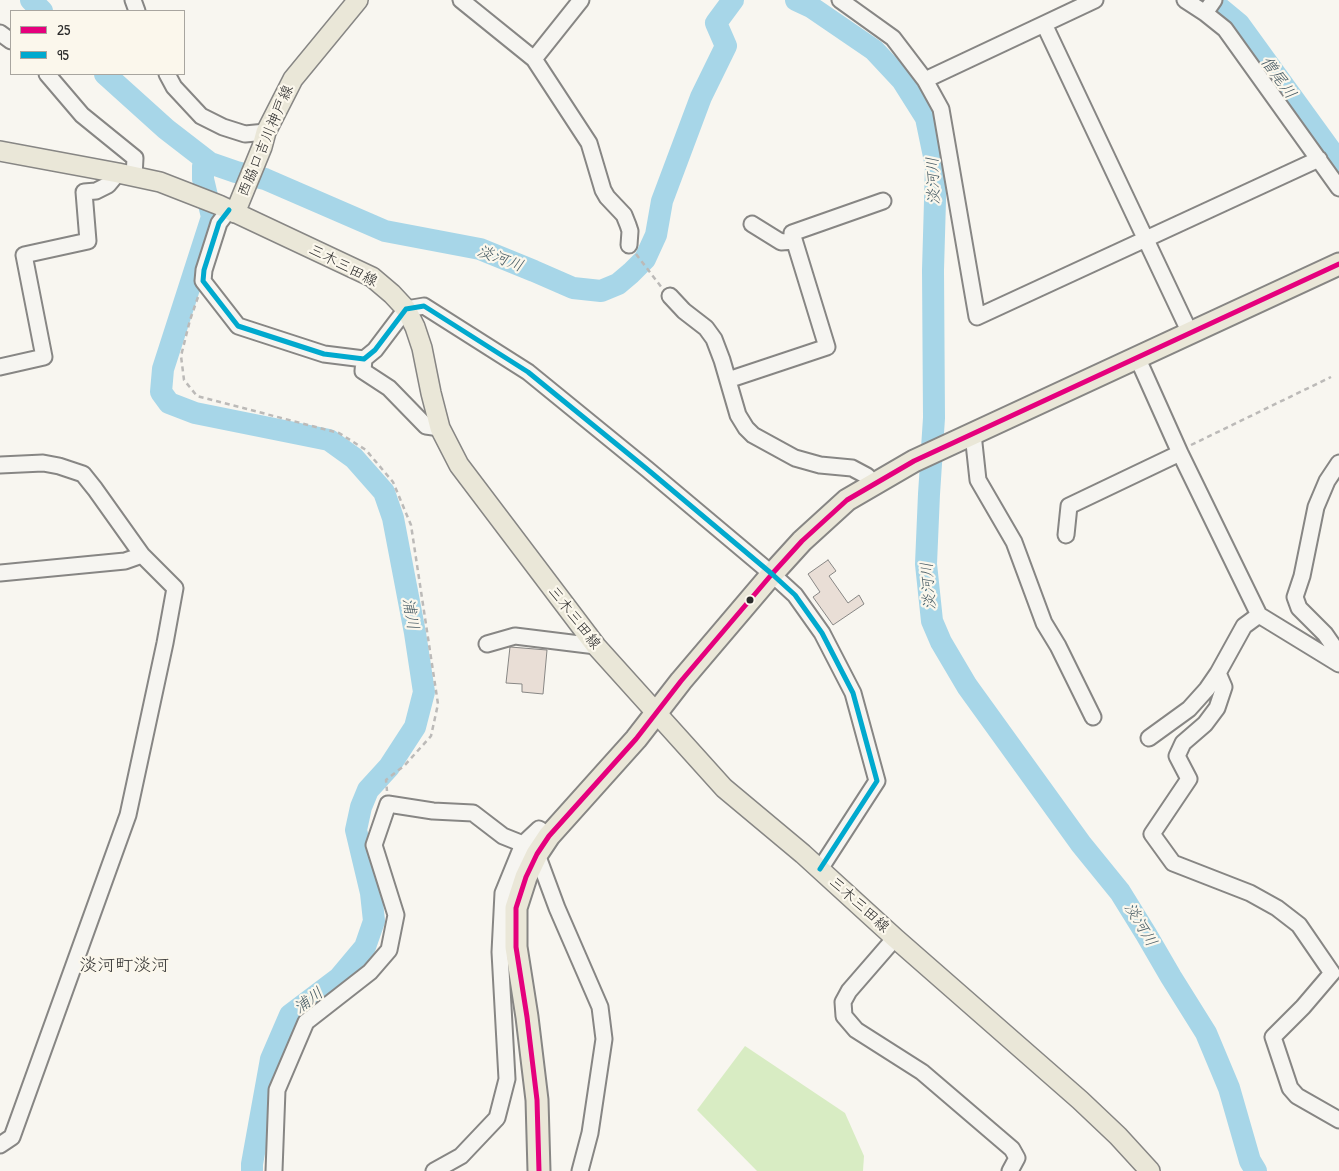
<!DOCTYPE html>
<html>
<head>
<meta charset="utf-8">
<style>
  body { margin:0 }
  #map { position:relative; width:1339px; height:1171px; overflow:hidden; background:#f8f6f0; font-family:"Patrick Hand",sans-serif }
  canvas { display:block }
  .legend { position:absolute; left:10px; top:10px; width:175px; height:65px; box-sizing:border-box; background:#fbf7ec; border:1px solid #a8a59f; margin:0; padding:6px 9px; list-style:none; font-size:15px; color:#2b2b2b }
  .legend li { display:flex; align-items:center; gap:10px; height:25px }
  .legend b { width:25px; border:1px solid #a8a59f }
</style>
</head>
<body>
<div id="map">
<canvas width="1339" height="1171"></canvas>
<ul class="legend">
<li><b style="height:6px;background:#e5007d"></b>25</li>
<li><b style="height:6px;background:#00a9ce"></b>95</li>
</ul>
</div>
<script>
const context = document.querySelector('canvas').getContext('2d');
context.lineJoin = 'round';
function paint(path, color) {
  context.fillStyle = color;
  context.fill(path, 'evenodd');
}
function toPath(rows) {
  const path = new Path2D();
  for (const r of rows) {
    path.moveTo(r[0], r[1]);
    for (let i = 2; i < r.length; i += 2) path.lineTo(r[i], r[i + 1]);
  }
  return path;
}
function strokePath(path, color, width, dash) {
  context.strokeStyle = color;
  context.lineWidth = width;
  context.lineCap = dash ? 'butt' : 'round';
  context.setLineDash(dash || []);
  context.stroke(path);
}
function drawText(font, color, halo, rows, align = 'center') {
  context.font = font + ' "Patrick Hand","Klee One",sans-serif';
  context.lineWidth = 4.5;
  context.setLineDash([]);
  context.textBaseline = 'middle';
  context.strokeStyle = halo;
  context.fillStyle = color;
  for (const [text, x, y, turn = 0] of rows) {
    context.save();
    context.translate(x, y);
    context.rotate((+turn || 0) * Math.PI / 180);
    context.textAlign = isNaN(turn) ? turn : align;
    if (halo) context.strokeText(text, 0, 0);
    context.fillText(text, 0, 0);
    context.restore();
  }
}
const green = toPath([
  [745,1046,845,1113,864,1156,863,1171,757,1171,697,1110]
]);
const river = toPath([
  [31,0,42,11],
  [796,0,811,7,874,50,902,80,926,118,936,166,933,270,934,418,929,494,926,564,932,621,941,642,967,686,1081,844,1120,892,1146,934,1171,977,1206,1033,1229,1088,1250,1161,1256,1171],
  [1210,0,1239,24,1339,162],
  [105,74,166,129,210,163,236,172,265,179,385,231,480,249,534,271,573,288,601,291,618,284,631,273,645,259,656,235,662,201,701,97,726,46,716,23,733,0],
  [206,160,203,166,203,179,212,217,163,369,161,392,169,403,195,413,329,440,354,458,384,492,393,518,415,633,424,692,415,727,389,767,368,790,361,807,356,830,371,893,374,921,365,947,339,978,290,1015,271,1059,252,1164,252,1171]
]);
const building = toPath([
  [828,560,836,571,829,576,848,603,859,595,864,604,833,625,813,597,820,592,808,574,828,560],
  [510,647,547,650,543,694,522,692,522,684,506,683,510,647]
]);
const path = toPath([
  [636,254,662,288],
  [198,297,190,320,181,356,184,380,197,396,339,433,366,450,393,482,411,525,438,704,431,736,405,765,386,780,387,791],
  [1191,445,1331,377]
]);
const minor = toPath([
  [133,0,137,11],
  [461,0,534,59,589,143,603,190,607,197,624,215,628,225,630,231,629,245],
  [840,0,893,38,925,80,941,109,977,317,1319,159],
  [1095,0,1044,24,1190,333],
  [1185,0,1205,13,1225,29,1339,188],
  [1205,13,1214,0],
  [0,33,11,41],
  [534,59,581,0],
  [47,74,82,115,135,158,134,177],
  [167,74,174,87,201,116,223,127,245,134,266,132],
  [925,80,1044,24],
  [229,210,219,223,204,270,203,281,238,326,324,354,364,359,375,350,406,309,424,306,528,372,647,469,772,574,795,595,822,633,853,693,877,781,820,869],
  [752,224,781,242,794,241],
  [670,296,684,311,706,328,714,339,722,360,738,415,746,428,753,435,795,458,820,465,852,468,867,476,873,484],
  [1137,357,1180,453,1259,615,1339,664],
  [364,359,363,371,389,388,426,426,440,428],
  [0,367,44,357,24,255,88,241,84,192,96,191,108,185,118,173],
  [728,380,827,347,792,233,883,201],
  [973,434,978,480,1014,542,1044,623,1058,646,1093,717],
  [1339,463,1327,481,1316,507,1302,576,1295,597,1299,608,1325,634,1339,654],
  [0,465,43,463,59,466,83,474,95,489,142,555,175,588,165,643,128,815,12,1137,0,1145],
  [1066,535,1069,506,1180,453],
  [0,573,125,561,142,555],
  [1259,615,1244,626,1218,673,1224,687,1217,708,1205,724,1183,743,1177,756,1189,779,1152,834,1173,863,1250,893,1277,908,1299,925,1332,973,1303,1007,1273,1037,1290,1088,1297,1096,1339,1120],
  [487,644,515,636,596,646],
  [1149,738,1189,709,1207,689,1218,673],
  [537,854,557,908,600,1007,604,1039,590,1133,580,1171],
  [895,938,849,991,843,1002,844,1016,856,1030,922,1072,1012,1149,1017,1158,1010,1171],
  [274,1171,277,1090,306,1022,370,972,389,950,396,915,374,845,388,804,433,811,473,813,503,836,523,844],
  [434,1171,461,1156,497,1118,507,1079,500,952,503,893,523,844,539,829,549,836]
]);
const major = toPath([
  [0,151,118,173,160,182,219,205,372,277,392,294,406,309,415,327,422,348,431,393,440,428,459,465,596,646,724,788,803,854,895,938,1080,1100,1118,1136,1150,1171],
  [235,213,262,147,266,132,293,79,358,0]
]);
const highway = toPath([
  [539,1171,537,1100,527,1017,516,947,516,908,526,877,537,854,549,836,636,739,681,681,772,574,802,541,847,500,914,461,1339,264]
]);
const bus1 = toPath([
  [539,1171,537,1100,527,1017,516,947,516,908,526,877,537,854,549,836,636,739,681,681,772,574,802,541,847,500,914,461,1339,264]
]);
const bus2 = toPath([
  [229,210,219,223,204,270,203,281,238,326,324,354,364,359,375,350,406,309,424,306,528,372,647,469,772,574,795,595,822,633,853,693,877,781,820,869]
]);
const markers = [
  [750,600,4.5,"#2b2b2b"]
];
const streetNames = [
  ["西脇口吉川神戸線",266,141,-67],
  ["三木三田線",343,266,27],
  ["三木三田線",574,618,52],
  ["三木三田線",859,905,42]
];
const waterNames = [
  ["僧尾川",1278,78,54],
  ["淡河川",934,181,-92],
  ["淡河川",500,259,21],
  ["淡河川",929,586,-94],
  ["浦川",410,614,80],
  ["淡河川",1140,925,59],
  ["浦川",309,1001,-37]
];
const quarterNames = [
  ["淡河町淡河",124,966]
];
paint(green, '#d8ecc3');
strokePath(river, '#a7d6e8', 22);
paint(building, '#e9ded6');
strokePath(building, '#878684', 1);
strokePath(minor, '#878684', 19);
strokePath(major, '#878684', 22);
strokePath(highway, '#878684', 25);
strokePath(path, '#bcbab8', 2.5, [5, 4]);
strokePath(minor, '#f6f5f1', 15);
strokePath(major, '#eae7d8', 19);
strokePath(highway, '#eae7d8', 21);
strokePath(bus1, '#e5007d', 5);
strokePath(bus2, '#00a9ce', 5);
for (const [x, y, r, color] of markers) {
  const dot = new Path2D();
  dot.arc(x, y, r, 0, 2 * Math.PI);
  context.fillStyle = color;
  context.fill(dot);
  strokePath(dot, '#fbf7ec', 2);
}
drawText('15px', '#2b2b2b', '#fbf7ec', streetNames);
drawText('italic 16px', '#465a63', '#fbf7ec', waterNames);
drawText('18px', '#2b2b2b', '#fbf7ec', quarterNames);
</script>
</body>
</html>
